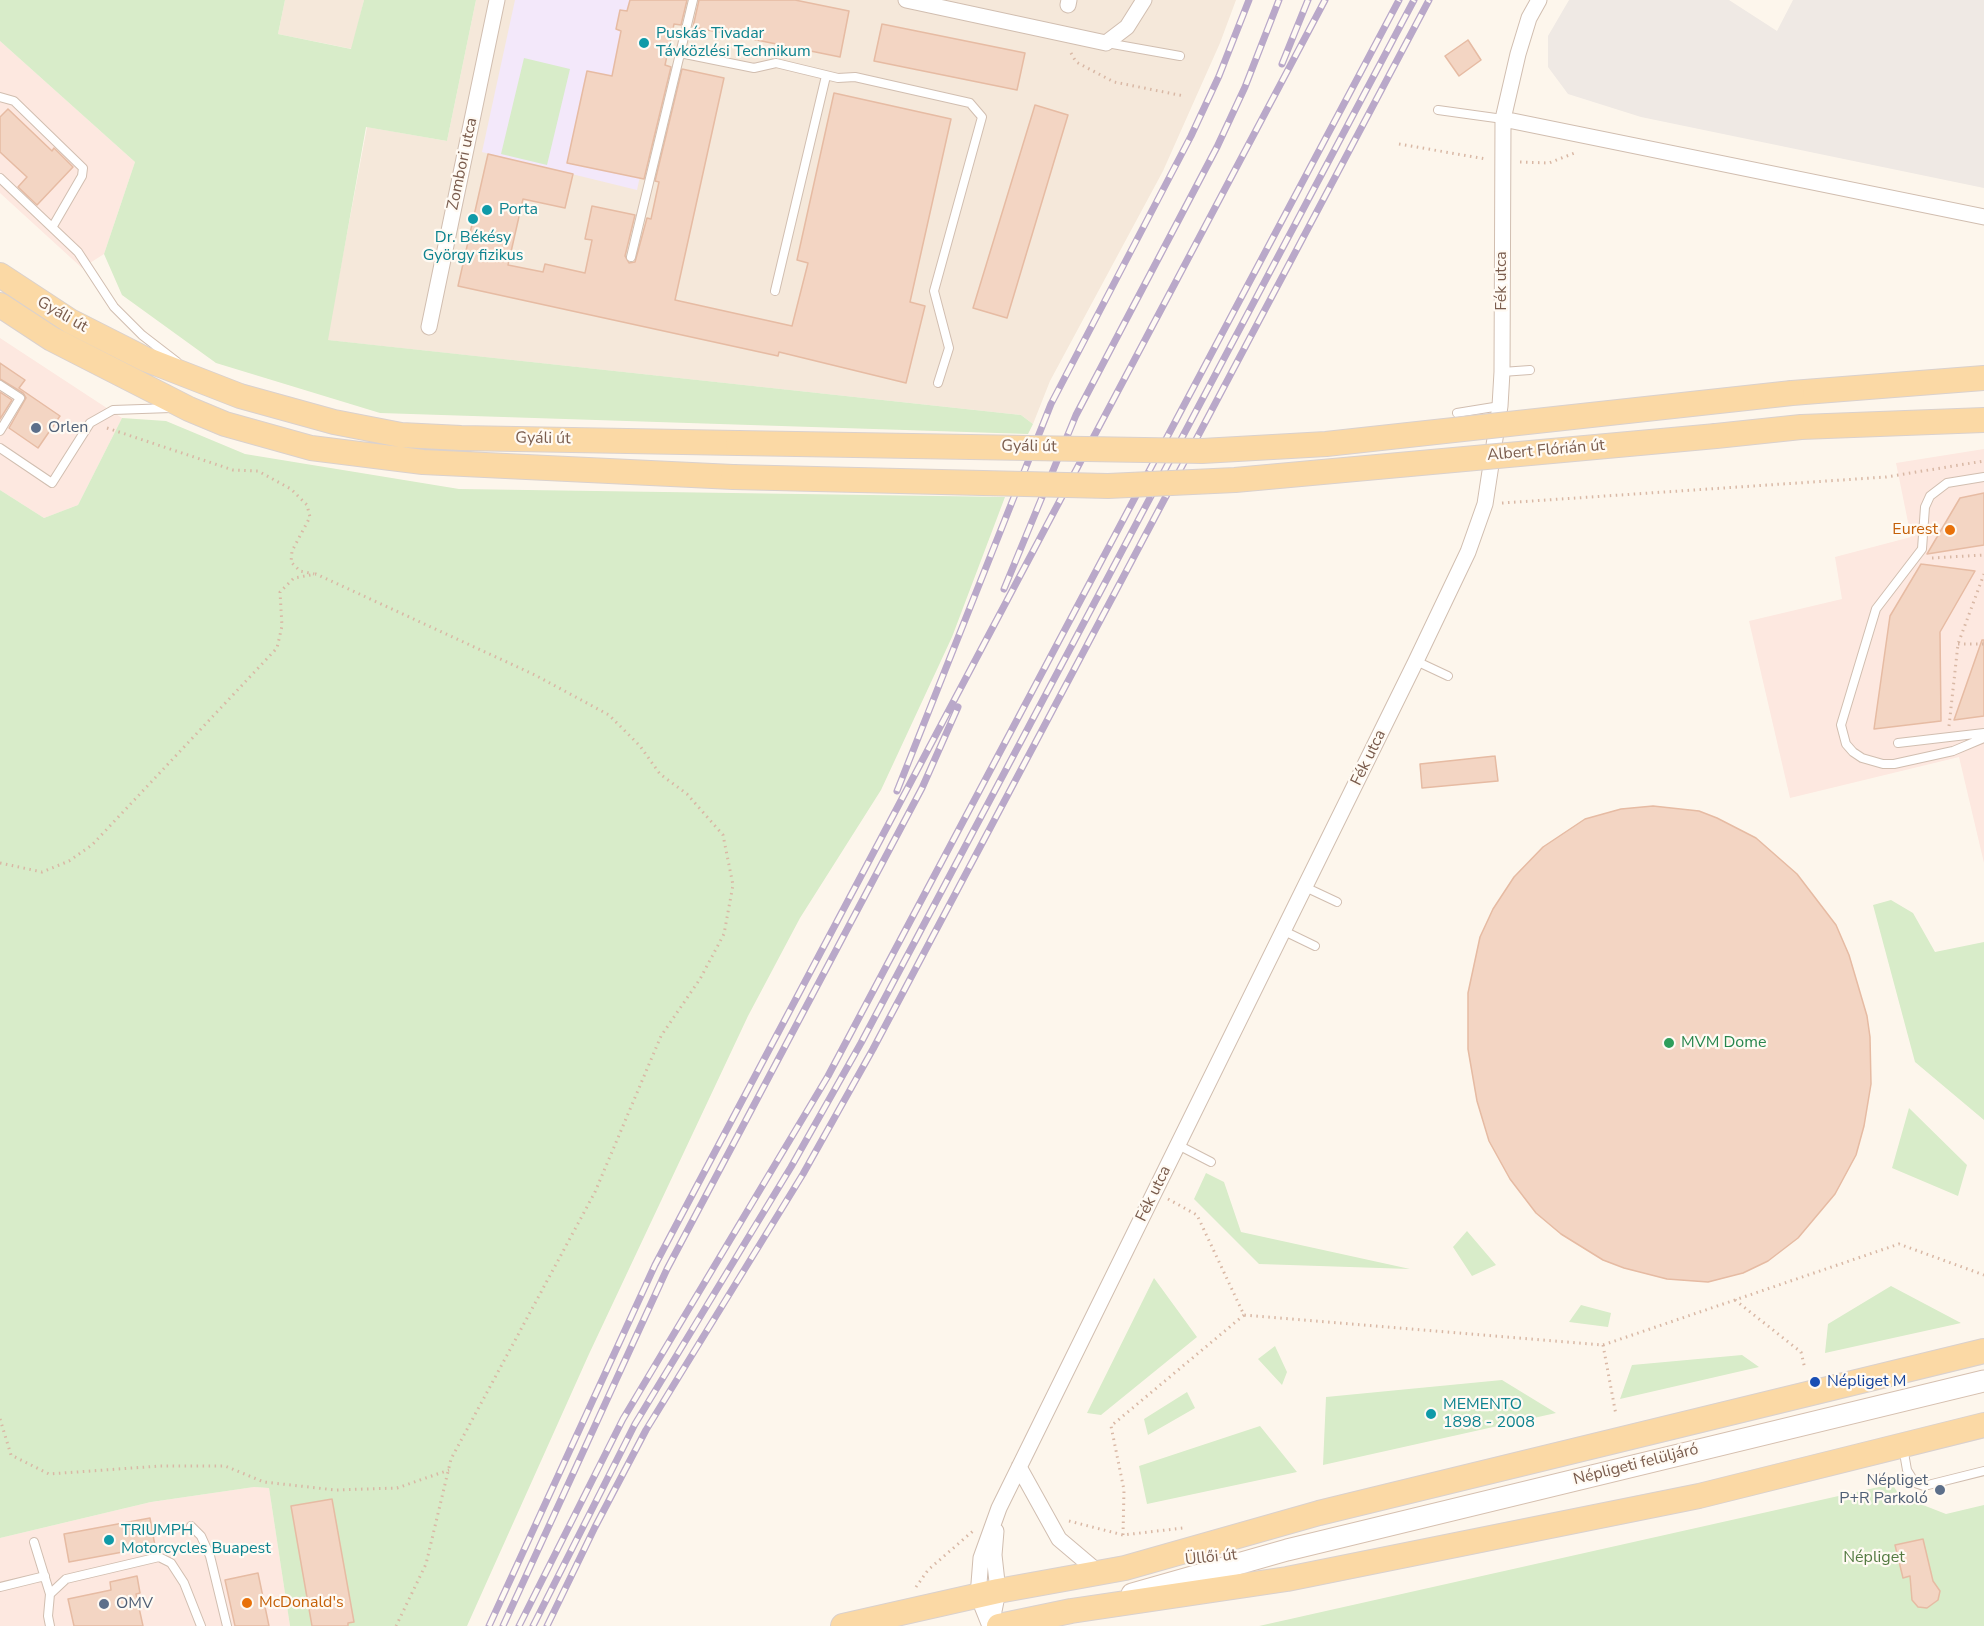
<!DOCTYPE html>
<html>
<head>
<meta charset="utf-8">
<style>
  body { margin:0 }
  canvas { display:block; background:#fdf6ec }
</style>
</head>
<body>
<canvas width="1984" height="1626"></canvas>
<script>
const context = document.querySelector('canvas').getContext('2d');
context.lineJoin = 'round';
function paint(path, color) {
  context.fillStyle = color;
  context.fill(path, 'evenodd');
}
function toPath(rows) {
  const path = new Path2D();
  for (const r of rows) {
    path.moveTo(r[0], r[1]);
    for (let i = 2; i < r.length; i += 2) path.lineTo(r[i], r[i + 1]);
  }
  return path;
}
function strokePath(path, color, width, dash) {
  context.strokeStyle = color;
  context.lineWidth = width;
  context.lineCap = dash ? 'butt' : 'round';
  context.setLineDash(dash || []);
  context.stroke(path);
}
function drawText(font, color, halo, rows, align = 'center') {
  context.font = font + ' "Nunito Sans",sans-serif';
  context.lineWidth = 4.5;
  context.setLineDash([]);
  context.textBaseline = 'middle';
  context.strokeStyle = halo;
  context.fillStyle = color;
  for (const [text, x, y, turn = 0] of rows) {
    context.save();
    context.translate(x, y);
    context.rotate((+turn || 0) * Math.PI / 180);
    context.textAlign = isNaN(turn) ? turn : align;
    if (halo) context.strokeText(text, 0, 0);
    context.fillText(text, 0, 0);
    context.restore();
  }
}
const residential = toPath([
  [285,0,364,0,352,49,278,34],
  [476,0,1236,0,1220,43,1163,171,1050,381,1033,424,1021,415,327,340,367,127,447,141]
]);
const commercial = toPath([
  [0,41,135,162,104,254,82,268,0,193],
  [0,338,122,418,78,505,44,518,0,490],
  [1984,449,1984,863,1959,757,1790,798,1749,621,1842,599,1835,557,1911,537,1896,463],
  [254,1487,269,1488,290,1626,0,1626,0,1538,151,1502]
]);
const industrial = toPath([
  [1569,0,1729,0,1777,31,1793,0,1984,0,1984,188,1641,117,1568,94,1548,67,1548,36]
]);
const education = toPath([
  [515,0,678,0,637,190,482,152]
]);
const green = toPath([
  [0,0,285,0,278,34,351,49,364,0,476,0,447,141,366,127,328,340,1021,415,1033,424,1028,434,380,413,216,363,122,295,104,254,135,162,0,41],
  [524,58,570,69,547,165,501,154],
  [122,418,166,421,245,454,459,489,1005,497,952,637,881,790,800,918,748,1016,589,1354,467,1626,290,1626,269,1488,254,1487,151,1502,0,1538,0,490,44,518,78,505],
  [1891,900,1913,913,1935,952,1984,942,1984,1120,1915,1062,1873,905],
  [1909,1108,1967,1165,1958,1196,1892,1168],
  [1206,1173,1224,1182,1241,1232,1410,1269,1259,1264,1194,1199],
  [1467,1231,1496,1265,1472,1276,1453,1247],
  [1154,1278,1197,1337,1101,1415,1087,1413],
  [1891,1286,1961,1323,1825,1353,1828,1324],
  [1581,1305,1611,1313,1608,1327,1569,1322],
  [1275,1346,1287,1372,1282,1385,1258,1359],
  [1742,1355,1759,1367,1620,1399,1632,1365],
  [1502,1380,1556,1413,1323,1465,1326,1397],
  [1187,1392,1195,1408,1148,1435,1144,1419],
  [1260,1426,1297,1472,1147,1504,1139,1466],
  [1892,1484,1900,1496,1946,1514,1984,1505,1984,1626,1259,1626]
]);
const building = toPath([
  [630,0,687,0,681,25,674,24,665,65,671,67,644,179,567,163,587,71,612,76,621,31,616,29,620,10,627,11,630,0],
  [699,0,795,0,849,11,840,57,693,27,699,0],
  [882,24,1025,53,1017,90,874,61,882,24],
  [1468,40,1481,60,1459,76,1445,56,1468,40],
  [682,69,724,78,675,300,792,326,808,263,797,260,834,93,951,119,910,302,925,306,906,383,779,352,778,356,458,286,488,154,573,174,565,208,523,199,508,265,543,272,545,264,585,273,592,240,585,239,592,206,635,215,625,256,629,263,635,262,647,218,651,219,659,182,655,181,682,69],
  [1035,105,1068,115,1007,318,973,308,1035,105],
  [8,109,52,151,54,148,73,167,37,205,18,187,27,177,0,152,0,117,8,109],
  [0,363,25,380,19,388,60,416,38,448,9,428,26,398,23,393,0,379,0,363],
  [0,392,12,400,0,419,0,392],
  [1984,493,1984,545,1927,554,1960,498,1984,493],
  [1921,564,1975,571,1940,632,1941,721,1874,729,1890,616,1921,564],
  [1982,640,1984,640,1984,716,1954,720,1982,640],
  [1495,756,1498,781,1422,788,1420,764,1495,756],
  [1653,806,1699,811,1717,818,1756,838,1797,874,1836,925,1849,955,1867,1016,1870,1037,1871,1084,1864,1126,1856,1155,1835,1194,1798,1238,1768,1261,1743,1273,1708,1282,1667,1279,1624,1268,1603,1260,1561,1234,1536,1213,1510,1179,1489,1141,1477,1101,1468,1049,1468,993,1480,937,1493,909,1514,877,1543,847,1585,819,1621,809,1653,806],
  [332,1499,354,1622,348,1623,348,1626,312,1626,291,1506,332,1499],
  [150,1518,155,1546,69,1562,64,1534,150,1518],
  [1923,1539,1933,1581,1940,1591,1938,1600,1927,1608,1918,1607,1912,1600,1910,1576,1903,1578,1895,1545,1923,1539],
  [258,1573,269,1626,235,1626,225,1580,258,1573],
  [137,1576,140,1593,136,1594,143,1626,74,1626,68,1599,111,1590,110,1582,137,1576]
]);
const path = toPath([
  [1071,53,1076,62,1114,82,1184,96],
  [1399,144,1486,159],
  [1520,162,1549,163,1577,152],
  [107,428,233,470,258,471,291,489,307,505,310,517,292,551,291,562,300,571,314,574],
  [1502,503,1886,477,1984,461],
  [1932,558,1984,555],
  [1958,644,1984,644],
  [1949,726,1958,644,1984,574],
  [0,863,42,872,69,861,92,845,277,648,282,626,280,592,294,578,316,574,535,675,609,715,640,746,660,774,687,794,723,835,733,885,724,934,700,979,661,1036,595,1192,451,1459,426,1564,396,1626],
  [1168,1199,1197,1215,1244,1315,1603,1345,1899,1244,1984,1275],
  [1735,1300,1801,1352,1805,1369],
  [1603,1345,1616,1415],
  [0,1419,11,1455,49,1474,160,1466,225,1466,264,1482,335,1490,397,1488,449,1470],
  [1873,1476,1889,1473],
  [1069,1521,1123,1535,1183,1528],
  [1123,1535,1124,1490,1111,1426,1244,1315],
  [916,1587,928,1570,973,1531]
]);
const service = toPath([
  [1107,43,1180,56],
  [680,53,754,68,776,63,838,78,855,77,970,103,982,117,934,291,949,348,938,383],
  [0,97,14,101,83,168,82,176,53,226],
  [1438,110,1503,119],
  [0,178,78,252,114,307,142,335,177,362],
  [631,257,693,0],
  [775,291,826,76],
  [1502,372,1530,370],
  [0,385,20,398,0,431],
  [1457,413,1500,406],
  [0,448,52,483,90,423,113,410,171,408],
  [1984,477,1947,483,1930,496,1925,507,1922,549,1876,609,1841,725,1846,744,1853,752,1862,758,1883,764,1894,764,1953,751,1984,738],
  [1416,661,1448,676],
  [1898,743,1984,733],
  [1305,887,1337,902],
  [1284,931,1315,946],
  [1178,1145,1211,1162],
  [1903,1447,1907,1470,1915,1483,1924,1486,1984,1471],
  [191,1526,201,1536,210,1556,227,1626],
  [34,1542,50,1594],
  [0,1587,45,1576],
  [50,1626,48,1616,50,1594,66,1579,159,1557,171,1563,184,1583,201,1626]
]);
const minor = toPath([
  [906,0,1106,43,1127,27,1144,0],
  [1068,5,1069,0],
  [1503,119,1984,217],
  [429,327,497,0],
  [1019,1467,1059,1539,1098,1572],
  [990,1626,978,1596,981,1558,999,1508,1416,661,1468,552,1485,504,1500,406,1502,372,1503,119,1518,54,1529,18,1539,0],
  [991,1626,998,1591,994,1555,996,1531]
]);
const secondary = toPath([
  [1132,1594,1287,1550,1984,1381]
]);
const primary = toPath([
  [0,275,70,321,145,359,240,396,334,422,401,435,461,438,738,443],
  [0,305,52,339,189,409,225,424,311,448,423,462,733,477],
  [1792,393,1984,378],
  [1716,436,1801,427,1984,420],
  [843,1626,998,1591,1125,1568,1319,1513,1984,1351],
  [999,1626,1071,1611,1287,1579,1699,1496,1984,1425]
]);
const rail = toPath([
  [1282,64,1308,0],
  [1004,589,1076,415,1217,147,1245,87,1279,0],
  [897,791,1051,404,1191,136,1219,76,1249,0],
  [489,1626,655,1265,1325,0],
  [503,1626,667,1269,922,788,958,707],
  [519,1626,623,1419,828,1076,1399,0],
  [533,1626,635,1424,791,1167,861,1043,1414,0],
  [547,1626,595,1527,646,1430,803,1174,873,1049,1429,0]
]);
const primaryBridge = toPath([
  [738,443,1202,451,1326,444,1792,393],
  [733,477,1108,486,1235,480,1716,436]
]);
const markers = [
  [644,43,6,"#0f9aa8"],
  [487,210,6,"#0f9aa8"],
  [473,219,6,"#0f9aa8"],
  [36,428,6,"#5c6f8a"],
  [1950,530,6,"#e8710a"],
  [1669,1043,6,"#2e9e5b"],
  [1815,1382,6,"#1a4fb4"],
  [1431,1414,6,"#0f9aa8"],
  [1940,1490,6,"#5c6f8a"],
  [109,1540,6,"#0f9aa8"],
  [247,1603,6,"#e8710a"],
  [104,1604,6,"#5c6f8a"]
];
const cultureNames = [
  ["Puskás Tivadar",656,34],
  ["Távközlési Technikum",656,52],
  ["Porta",499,210],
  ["Dr. Békésy",473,238,"center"],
  ["György fizikus",473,256,"center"],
  ["MEMENTO",1443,1405],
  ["1898 - 2008",1443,1423],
  ["TRIUMPH",121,1531],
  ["Motorcycles Buapest",121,1549]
];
const streetNames = [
  ["Zombori utca",463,164,-78],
  ["Fék utca",1502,281,-90],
  ["Gyáli út",62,315,30],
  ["Gyáli út",543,439,1],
  ["Gyáli út",1029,447,1],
  ["Albert Flórián út",1546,451,-5],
  ["Fék utca",1369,758,-64],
  ["Fék utca",1154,1194,-64],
  ["Népligeti felüljáró",1636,1465,-14],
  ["Üllői út",1211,1558,-6]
];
const serviceNames = [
  ["Orlen",48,428],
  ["Népliget",1928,1481,"right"],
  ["P+R Parkoló",1928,1499,"right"],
  ["OMV",116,1604]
];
const foodNames = [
  ["Eurest",1938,530],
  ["McDonald's",259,1603,"left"]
];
const leisureNames = [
  ["MVM Dome",1681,1043]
];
const transitNames = [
  ["Népliget M",1827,1382]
];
const parkNames = [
  ["Népliget",1874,1558]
];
paint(residential, '#f5e8da');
paint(commercial, '#fde8e0');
paint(industrial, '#efe9e4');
paint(education, '#f3e8fa');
paint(green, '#d8ecc9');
paint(building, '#f3d5c3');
strokePath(building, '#e6bba3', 1.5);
strokePath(service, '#d1beb0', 10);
strokePath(minor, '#d1beb0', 17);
strokePath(secondary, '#d6c0b0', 23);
strokePath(primary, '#dad1cd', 26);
strokePath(path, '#d9b8a5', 3, [1.5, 4.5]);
strokePath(service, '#fff', 8);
strokePath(minor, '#fff', 15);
strokePath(secondary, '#fff', 21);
strokePath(primary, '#fbd9a5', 24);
strokePath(rail, '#b9a8c9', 7);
strokePath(rail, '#fffaf3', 4.5, [14]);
strokePath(primaryBridge, '#dad1cd', 26, []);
strokePath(primaryBridge, '#fbd9a5', 24);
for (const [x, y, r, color] of markers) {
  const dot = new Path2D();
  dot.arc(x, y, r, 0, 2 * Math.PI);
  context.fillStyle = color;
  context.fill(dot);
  strokePath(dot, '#fffaf3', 2);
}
drawText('16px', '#0d838f', '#fffaf3', cultureNames, 'left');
drawText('16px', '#7a5c4d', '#fffaf3', streetNames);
drawText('16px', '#4e5e75', '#fffaf3', serviceNames, 'left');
drawText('16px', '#c56008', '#fffaf3', foodNames, 'right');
drawText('16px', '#27864d', '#fffaf3', leisureNames, 'left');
drawText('16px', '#164399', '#fffaf3', transitNames, 'left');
drawText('16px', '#537a41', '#fffaf3', parkNames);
</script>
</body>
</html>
